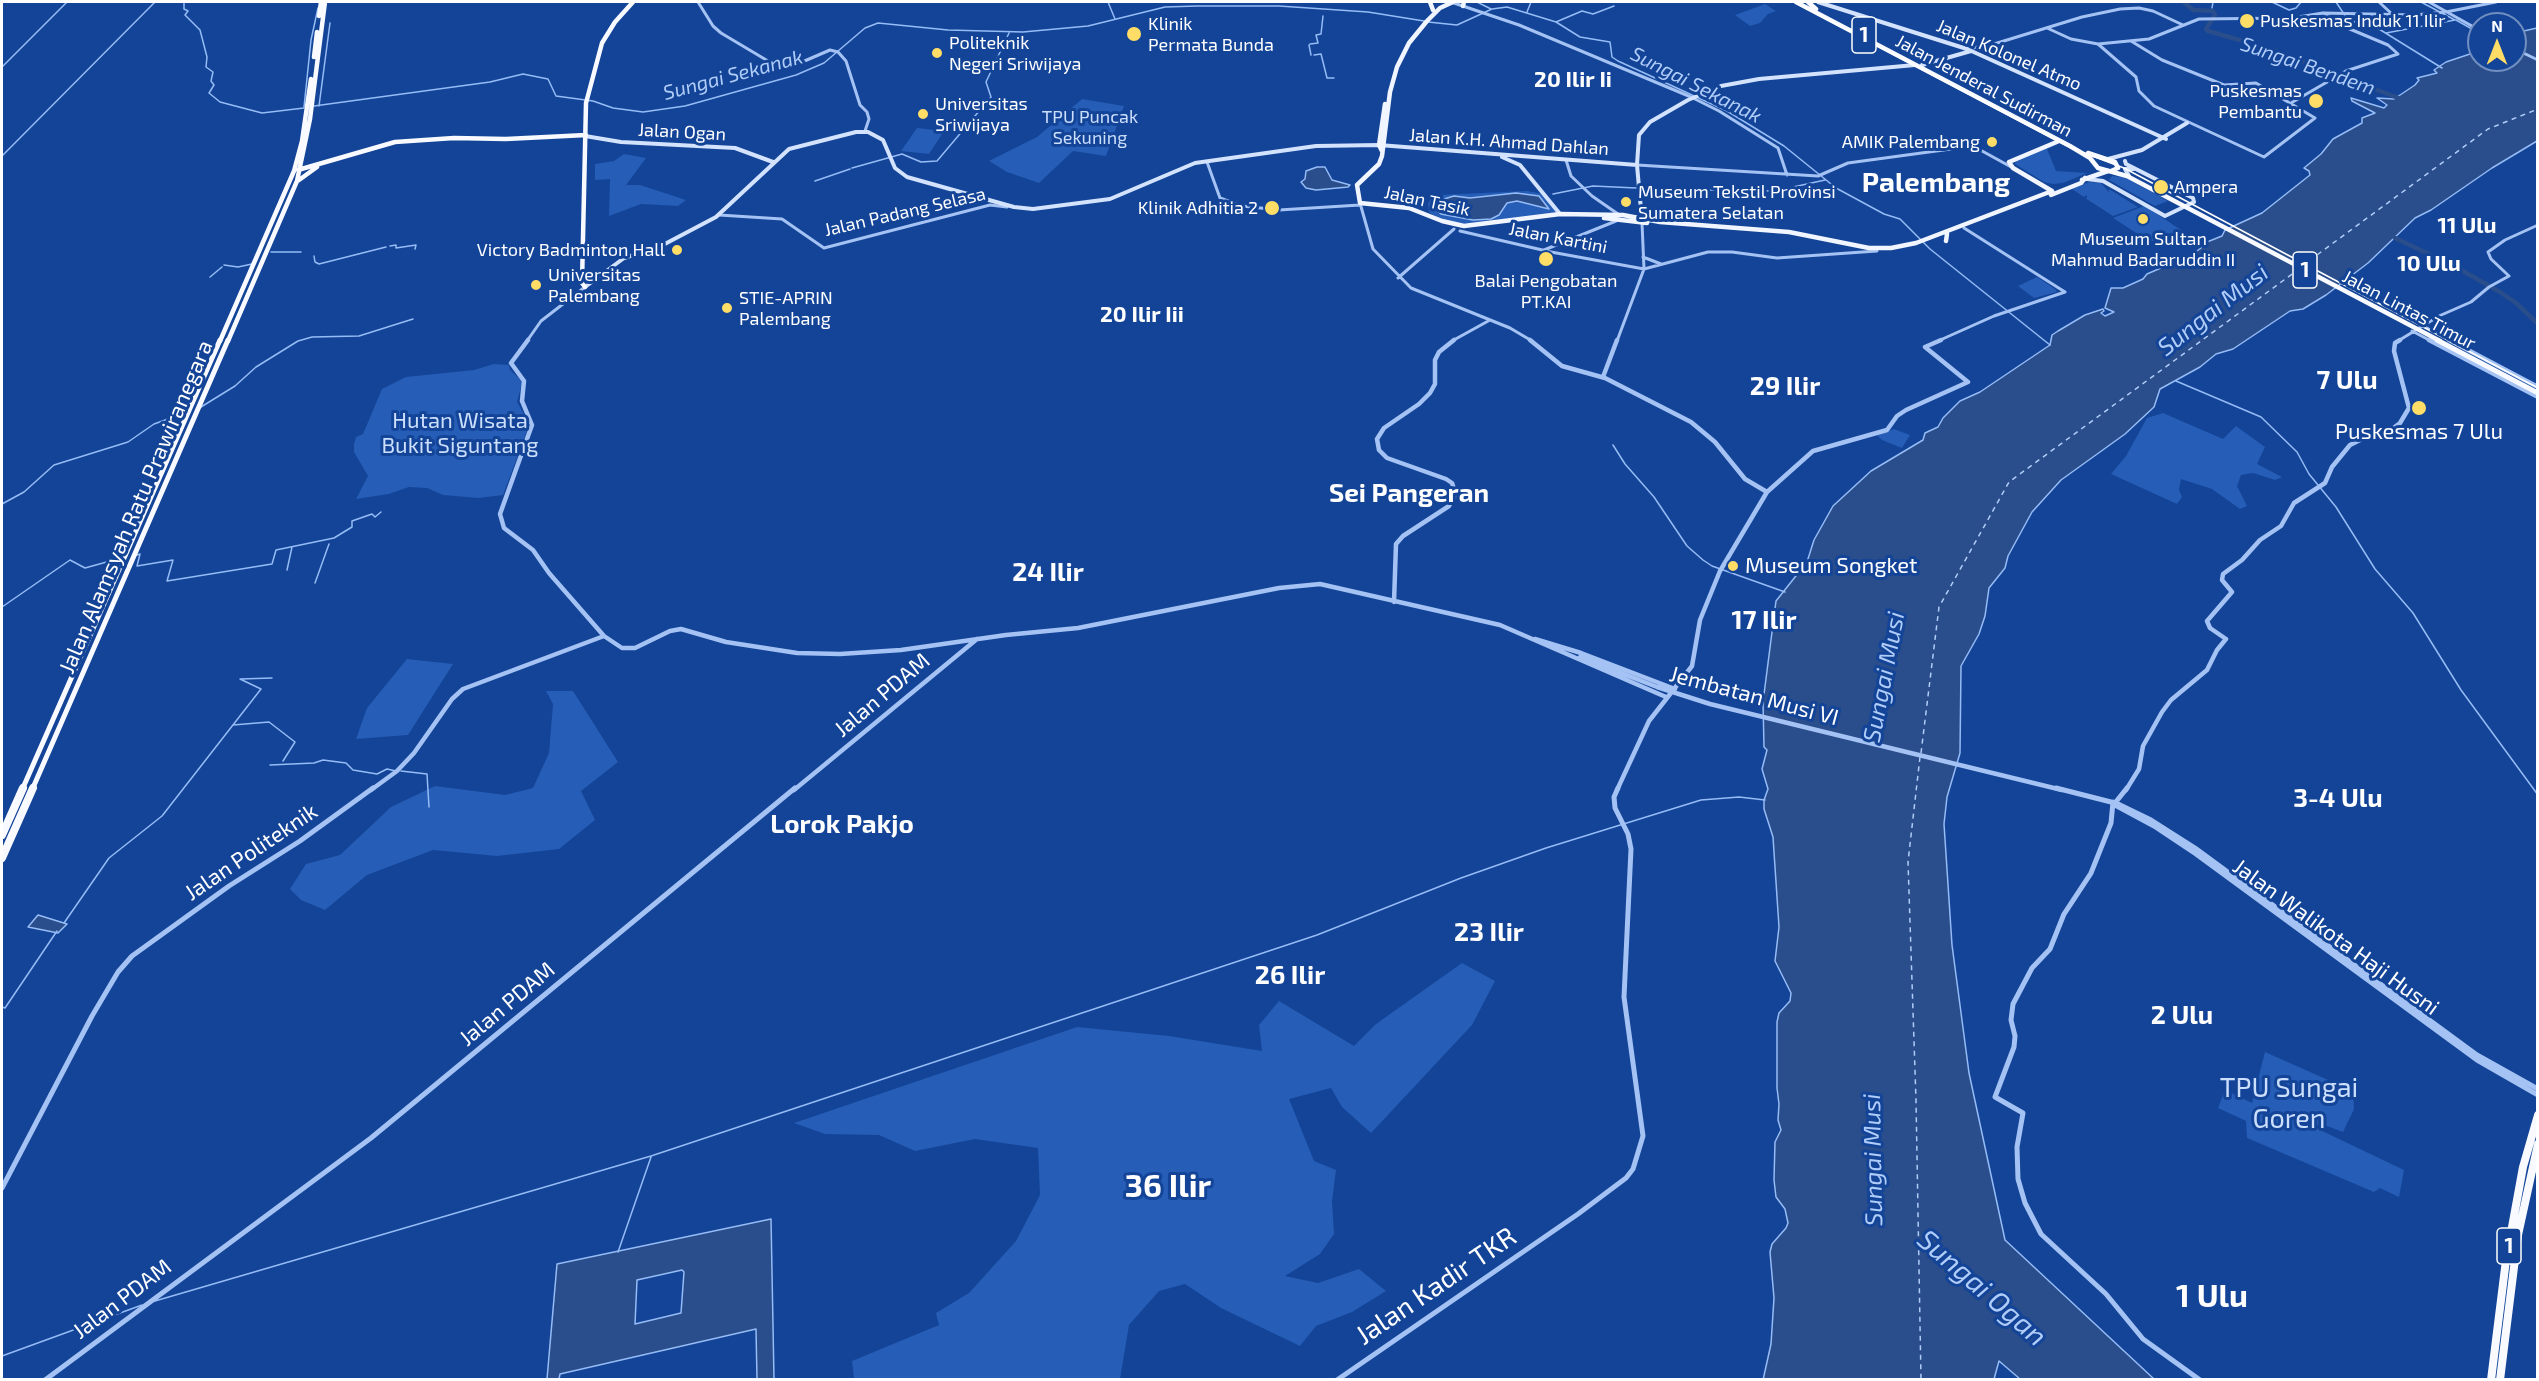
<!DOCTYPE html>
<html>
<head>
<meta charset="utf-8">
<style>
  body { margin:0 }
  #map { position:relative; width:2539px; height:1381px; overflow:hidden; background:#134497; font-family:"Exo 2",sans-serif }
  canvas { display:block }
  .frame { position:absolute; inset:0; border:3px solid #fff; pointer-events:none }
  .north { position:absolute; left:2467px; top:12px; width:60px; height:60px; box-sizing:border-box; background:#134497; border:2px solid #718fc1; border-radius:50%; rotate:0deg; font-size:16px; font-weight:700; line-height:24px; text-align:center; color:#fff }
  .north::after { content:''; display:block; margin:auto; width:21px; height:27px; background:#fd6; clip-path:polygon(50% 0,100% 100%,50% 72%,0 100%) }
</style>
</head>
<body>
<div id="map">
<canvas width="2539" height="1381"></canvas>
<div class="frame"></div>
<div class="north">N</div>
</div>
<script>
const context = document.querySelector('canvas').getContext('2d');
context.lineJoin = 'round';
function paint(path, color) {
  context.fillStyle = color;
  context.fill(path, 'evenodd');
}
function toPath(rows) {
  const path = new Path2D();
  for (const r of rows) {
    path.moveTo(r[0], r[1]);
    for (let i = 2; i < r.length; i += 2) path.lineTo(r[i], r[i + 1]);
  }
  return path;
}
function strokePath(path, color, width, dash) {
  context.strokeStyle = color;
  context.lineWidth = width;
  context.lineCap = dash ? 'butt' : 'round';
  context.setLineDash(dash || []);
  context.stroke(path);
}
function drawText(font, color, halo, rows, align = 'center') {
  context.font = font + ' "Exo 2",sans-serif';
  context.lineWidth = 6;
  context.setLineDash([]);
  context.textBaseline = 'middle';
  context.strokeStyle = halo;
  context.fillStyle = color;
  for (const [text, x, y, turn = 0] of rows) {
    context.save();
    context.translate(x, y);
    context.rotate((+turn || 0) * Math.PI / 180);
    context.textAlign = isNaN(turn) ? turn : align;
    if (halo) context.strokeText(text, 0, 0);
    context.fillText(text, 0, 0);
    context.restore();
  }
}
const green = toPath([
  [1765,4,1776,11,1768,14,1760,23,1750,26,1735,15],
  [1082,99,1124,106,1106,156,1073,151,1039,183,1007,172,989,161,1037,137],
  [917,128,944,131,929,154,901,151],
  [2057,144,2047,149,2056,171,2087,173,2063,183,2053,184,2044,182,2015,164,2016,160],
  [624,154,646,158,626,185,640,185,686,200,678,206,641,204,609,216,610,179,595,180,595,164,614,161],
  [2112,176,2124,177,2168,201,2155,206,2109,180],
  [2089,182,2101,183,2109,192,2109,189,2138,207,2113,216,2085,198,2087,198,2087,195,2084,197,2072,189],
  [1527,191,1543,194,1558,213,1470,224,1457,224,1436,217,1429,212,1428,204,1431,198,1439,195],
  [2144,206,2157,214,2181,230,2150,242,2113,218],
  [2037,277,2055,289,2057,292,2034,298,2018,286],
  [494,364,509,365,510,370,519,378,522,383,517,402,528,421,528,428,503,495,478,498,443,495,427,488,409,487,389,494,356,499,368,476,354,452,354,444,356,437,363,434,382,389,406,377,474,370],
  [2163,413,2223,439,2236,426,2265,447,2257,464,2282,477,2275,480,2253,473,2241,475,2237,486,2247,506,2240,509,2212,489,2181,479,2179,490,2182,497,2177,504,2111,474,2126,456,2147,418],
  [1894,429,1910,435,1902,448,1882,440,1877,435],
  [407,659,453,664,408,735,356,739,367,708],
  [546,691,573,691,618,762,581,791,595,820,559,849,497,856,433,850,367,875,325,910,301,900,290,889,306,864,340,855,391,807,435,786,505,795,533,788,549,753,553,704],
  [1462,963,1495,981,1472,1025,1371,1133,1342,1107,1331,1088,1289,1099,1314,1161,1336,1170,1332,1201,1334,1234,1320,1254,1285,1276,1318,1283,1359,1269,1386,1291,1352,1312,1316,1326,1300,1346,1221,1308,1185,1284,1159,1291,1129,1325,1120,1379,854,1379,852,1361,939,1325,936,1313,969,1293,1016,1241,1040,1195,1038,1148,975,1139,915,1151,879,1135,825,1134,794,1123,1077,1027,1169,1036,1262,1051,1259,1025,1279,1001,1354,1046,1376,1024],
  [2265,1052,2353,1091,2354,1109,2343,1132,2319,1123,2316,1128,2404,1170,2399,1197,2380,1188,2374,1192,2247,1138,2246,1121,2218,1108,2225,1090,2252,1103]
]);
const water = toPath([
  [2537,28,2537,141,2492,168,2431,210,2415,218,2368,263,2326,295,2303,309,2290,311,2233,349,2216,354,2200,367,2160,389,2154,407,2125,434,2061,480,2032,512,2008,556,2005,568,1989,588,1985,616,1979,634,1961,666,1960,753,1947,797,1944,824,1952,945,1969,1073,2005,1240,2154,1379,2020,1379,1999,1361,1994,1379,1763,1380,1771,1344,1774,1298,1770,1252,1772,1244,1786,1228,1788,1223,1785,1209,1776,1197,1774,1180,1775,1142,1781,1130,1778,1120,1779,1104,1777,1088,1777,1022,1779,1013,1790,1001,1791,993,1775,961,1779,927,1773,837,1764,809,1764,800,1768,789,1762,769,1767,750,1764,747,1763,702,1776,601,1807,562,1814,540,1833,506,1871,471,1923,440,1925,433,1938,427,1943,418,1960,401,1980,392,2050,345,2052,335,2058,331,2085,315,2103,309,2104,311,2101,313,2105,316,2114,312,2105,308,2111,288,2123,288,2143,279,2147,274,2193,254,2201,248,2202,244,2222,236,2225,230,2262,213,2310,175,2309,171,2304,168,2321,154,2333,139,2362,123,2362,118,2375,113,2352,101,2351,98,2384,108,2387,105,2377,98,2394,99,2415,85,2419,80,2417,78,2437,73,2434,70,2446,62,2470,54,2470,49,2479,47,2479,60,2515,60,2515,51,2521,49,2515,45,2515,38,2519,37,2515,33,2537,28],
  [1317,167,1325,167,1332,180,1350,185,1348,187,1316,190,1306,188,1301,182,1305,179,1306,171,1317,167],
  [1516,193,1539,196,1549,209,1517,201,1507,203,1499,215,1491,219,1473,220,1441,214,1435,209,1434,202,1454,196,1470,198,1516,193],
  [38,915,67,924,58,933,28,927,38,915],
  [771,1219,774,1379,757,1379,756,1329,560,1374,559,1379,547,1379,557,1264,771,1219],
  [682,1270,684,1272,681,1313,635,1324,637,1280,682,1270]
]);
const stream = toPath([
  [184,2,184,9,188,11,185,15,200,30,207,57,206,67,213,72,211,81,214,85,209,93,220,102,262,113,304,108],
  [1108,2,1115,19],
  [1477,2,1491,9],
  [2243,2,2252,2],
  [2272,2,2289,10,2296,8,2301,2],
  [2336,2,2348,20,2379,29,2442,68],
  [2212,8,2213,2,2217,2],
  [1527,12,1531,2],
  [2456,20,2479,33],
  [1428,22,1457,25,1492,9,1507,7,1556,22,1580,37,1610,42,1612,57,1618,61,1727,111,1784,146,1836,188,1884,214,1900,219,1930,249,2050,345],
  [1556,22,1582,11,1593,14,1614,6],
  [2386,33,2455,20,2421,2],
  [1310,44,1318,43,1316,35,1321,34,1323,16],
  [1309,45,1311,55],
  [1314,55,1321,54,1327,78,1334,78],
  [2,67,67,2],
  [314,106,490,82,523,74,548,79,556,96,593,101,613,108,643,112,685,106,796,75,824,63,865,28,878,23,948,30,1023,32,1088,26,1165,7,1197,6,1279,6,1368,12,1424,21],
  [319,106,330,23],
  [304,107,311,40,318,8],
  [2,156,155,2],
  [852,168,902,154,921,162,937,161,991,97,986,82,1009,33],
  [815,181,850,169],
  [1641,189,1775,191,1825,180],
  [1553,194,1593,186,1636,188],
  [390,246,396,245,396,248,416,245,415,249],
  [271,252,301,252],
  [314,256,315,262,319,264,386,247],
  [224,265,238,267,252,264],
  [210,277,222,267],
  [2176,381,2261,417,2297,452,2309,474,2336,507,2375,569,2413,613,2461,690,2538,795],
  [201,407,235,386,256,367,298,341,312,337,359,336,413,319],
  [1613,445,1625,464,1654,497,1687,546,1703,560,1712,566,1785,592],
  [2,504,24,492,54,465,128,442,154,424,185,413],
  [137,555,140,554,137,566,173,560,167,581,272,564,276,550,334,538,352,527,352,521,372,514,375,517,381,512],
  [287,570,292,547],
  [315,583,329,544],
  [2,607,70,560,85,568,121,558],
  [233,725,269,722,295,742,283,761],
  [270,765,314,763,323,760,346,763,353,770,377,774,387,769,396,771],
  [401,771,427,774,429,807],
  [64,923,109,858,162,816,261,689,240,679,272,678],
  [2,1007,5,1008,57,931],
  [618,1252,651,1157],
  [155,1301,651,1156,1317,935,1461,878,1546,848,1701,800,1739,797,1765,800],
  [2,1356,142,1305]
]);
const river = toPath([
  [2184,2,2193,10,2213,11,2215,15,2206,29,2208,31,2268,48,2406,101],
  [2395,238,2454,266,2500,292,2516,303,2538,324]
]);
const ferry = toPath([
  [2302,266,2488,129,2538,109],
  [1921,753,1939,607,2009,482,2299,269],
  [1920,757,1908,862,1916,1100,1921,1380]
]);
const tertiaryFar2 = toPath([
  [698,2,713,26,721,33,768,61,793,66,830,50,838,52,846,61,860,105,867,112,869,119,865,131],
  [1451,2,1519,25,1691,97,1719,111,1778,148,1787,175],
  [2379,2,2392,14],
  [2429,2,2479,30],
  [2047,28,2071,39,2098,44,2149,39,2199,19,2292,18,2323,13,2415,15,2446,12,2496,2],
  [2098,44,2136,77,2139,91,2154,106,2264,157,2315,118,2256,83,2224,85,2162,60,2131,41],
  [1967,49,1994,44,2082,17,2120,9,2139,8,2153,11,2183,25],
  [2515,49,2538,60],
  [2291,103,2346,71,2398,54,2388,45,2345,27,2324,13],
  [1566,160,1571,176,1592,196,1618,214],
  [1207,162,1220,198,1242,206,1279,210,1360,205],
  [1637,165,1818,176,1848,163,1973,146,2013,168],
  [1360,203,1373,249,1411,288,1510,328,1532,341],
  [719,215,782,219,824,248,990,205,1007,207],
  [1964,228,2065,292],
  [1460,231,1551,252,1644,269,1708,252,1732,252,1777,258,1877,251],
  [1544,250,1616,221],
  [1643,257,1661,264],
  [1398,278,1454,229],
  [2421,325,2452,341],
  [2412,331,2431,341],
  [527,341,541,321,585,287],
  [1452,341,1490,320],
  [1617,341,1644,269,1642,223],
  [1938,341,1994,316,2065,292],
  [2398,341,2439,316,2471,302,2489,287,2509,276,2491,259,2488,252,2505,240,2538,225]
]);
const tertiaryFar1 = toPath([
  [528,340,511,363,524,381,522,401,532,425,500,514,504,528,533,550,549,573,604,636,622,648,635,648,670,631,681,629,726,642,797,653,840,654,901,650,1006,635,1078,628,1279,588,1320,584,1500,625,1666,697],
  [1530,340,1562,366,1605,378,1691,422,1715,442,1745,479,1767,492],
  [2429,340,2538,397],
  [2449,340,2538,387],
  [1603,377,1617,340],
  [1394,602,1396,544,1403,536,1449,506,1454,497,1454,489,1452,483,1446,479,1387,458,1379,450,1377,439,1384,428,1419,404,1430,393,1435,384,1435,360,1439,352,1454,340],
  [1535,639,1581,653,1675,689],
  [1580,657,1657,687,1710,704,2062,790],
  [371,790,397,771,414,753,452,699,463,689,604,636],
  [794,790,977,639],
  [1617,790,1649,721,1692,666,1700,620,1720,571,1767,492,1813,451,1887,430,1897,416,1906,410,1968,382,1925,347,1941,340],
  [2126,790,2139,769,2143,746,2162,712,2171,700,2207,670,2217,650,2226,639,2210,628,2207,621,2232,592,2222,580,2223,574,2242,560,2260,540,2281,526,2294,503,2325,483,2332,467,2350,445,2362,439,2383,436,2400,423,2409,408,2394,351,2395,343,2400,340]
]);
const tertiary = toPath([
  [2056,788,2111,802],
  [2113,802,2111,823,2091,873,2064,914,2050,949,2032,968,2013,1004,2011,1020,2015,1036,2014,1047,1995,1097,2023,1113,2017,1147,2018,1179,2025,1203,2041,1234,2106,1294,2143,1339,2200,1380],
  [2115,803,2127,788],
  [2118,804,2151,820,2195,848,2477,1055,2538,1089],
  [2115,805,2154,826,2196,854,2477,1060,2538,1095],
  [2,1188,92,1016,118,972,132,956,229,886,300,841,373,788],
  [45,1380,371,1138,795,788],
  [1337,1380,1578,1214,1626,1178,1633,1169,1643,1136,1624,997,1631,849,1628,834,1615,808,1614,797,1618,788]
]);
const secondary = toPath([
  [1818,2,1967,49,2166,139],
  [1922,65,1971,51],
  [585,136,621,142,735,148,773,162],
  [1502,157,1520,165,1560,214],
  [2108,159,2142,150,2187,123],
  [2129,176,2125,169,2134,169],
  [2087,179,2103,181,2165,216,2194,202,2193,198,2126,164,2125,161],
  [1642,221,1637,165,1639,135,1650,122,1688,100,1721,86,1759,79,1915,65],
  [585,287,624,258,661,246,716,217,789,149,856,132,868,132,883,140,895,168,907,177,1014,207,1033,209,1110,199,1195,163,1316,146,1379,145,1637,165]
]);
const primary = toPath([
  [1430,2,1433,10],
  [1453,2,1440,8,1427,21,1409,43,1397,67,1390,92,1382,156,1379,164,1357,185,1360,203,1409,208,1442,221,1464,226,1560,214,1623,215,1660,222,1789,232,1869,248,1891,248,1916,243,2052,191,2013,168,2009,162,2059,141],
  [1463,6,1464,2],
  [1382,151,1379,145,1385,104],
  [2082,180,2108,171],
  [2051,195,2081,183,2085,178],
  [1604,218,1647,223],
  [1946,241,1947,234]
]);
const trunkFar2 = toPath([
  [1796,2,2070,146,2090,158,2098,168,2127,176,2440,341],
  [1808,2,1816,9],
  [319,16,321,2],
  [314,57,317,32],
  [2088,153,2115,162,2118,168,2111,171],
  [298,170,395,142,454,138,506,139,586,135],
  [299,180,317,167],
  [585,274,599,275],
  [585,287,582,283,586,103,602,43,615,22,633,2],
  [220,341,294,171,302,141,311,79],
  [228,341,297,181,310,119,325,2]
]);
const trunkFar1 = toPath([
  [2437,340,2538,393],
  [22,790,220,340],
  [32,790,228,340]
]);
const trunk = toPath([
  [2,835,23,788],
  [2,858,33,788],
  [2491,1380,2506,1260,2523,1167,2538,1115],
  [2500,1380,2518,1235,2538,1144]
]);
const tram = toPath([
  [1794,2,2071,148,2124,168,2538,388]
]);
const markers = [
  [2247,21,8,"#fd6"],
  [1134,34,8,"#fd6"],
  [937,53,6,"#fd6"],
  [2316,101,8,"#fd6"],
  [923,114,6,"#fd6"],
  [1992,142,6,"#fd6"],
  [2161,187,8,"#fd6"],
  [1626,202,6,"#fd6"],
  [1272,208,8,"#fd6"],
  [2143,219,6,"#fd6"],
  [677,250,6,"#fd6"],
  [1546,259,8,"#fd6"],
  [536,285,6,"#fd6"],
  [727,308,6,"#fd6"],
  [2419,408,8,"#fd6"],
  [1733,566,6,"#fd6"]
];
const farPoinames = [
  ["Puskesmas Induk 11 Ilir",2260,21],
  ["Klinik",1148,24],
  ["Permata Bunda",1148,45],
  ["Politeknik",949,43],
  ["Negeri Sriwijaya",949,64],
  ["Puskesmas",2302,91,"right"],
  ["Pembantu",2302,112,"right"],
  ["Universitas",935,104],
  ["Sriwijaya",935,125],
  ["AMIK Palembang",1980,142,"right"],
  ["Ampera",2174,187],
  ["Museum Tekstil Provinsi",1638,192],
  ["Sumatera Selatan",1638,213],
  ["Klinik Adhitia 2",1258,208,"right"],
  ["Museum Sultan",2143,239,"center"],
  ["Mahmud Badaruddin II",2143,260,"center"],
  ["Victory Badminton Hall",665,250,"right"],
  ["Universitas",548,275],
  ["Palembang",548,296],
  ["Balai Pengobatan",1546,281,"center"],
  ["PT.KAI",1546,302,"center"],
  ["STIE-APRIN",739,298],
  ["Palembang",739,319]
];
const farStreetnames = [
  ["Jalan Kolonel Atmo",2009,55,23],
  ["Jalan Jenderal Sudirman",1984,86,28],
  ["Jalan Ogan",682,132,3],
  ["Jalan K.H. Ahmad Dahlan",1509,142,4],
  ["Jalan Tasik",1427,201,12],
  ["Jalan Padang Selasa",905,212,-13],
  ["Jalan Kartini",1558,238,11],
  ["Jalan Lintas Timur",2409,310,28]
];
const farParknames = [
  ["TPU Puncak",1090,117],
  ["Sekuning",1090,138]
];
const farWaternames = [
  ["Sungai Bendem",2308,66,19],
  ["Sungai Sekanak",733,75,-15],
  ["Sungai Sekanak",1696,85,27]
];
const shields = [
  [1864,35,24],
  [2305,270,24],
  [2509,1246,24]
];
const shieldNames = [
  ["1",1864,35],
  ["1",2305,270],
  ["1",2509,1246]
];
const farQuarternames = [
  ["20 Ilir Ii",1573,80],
  ["11 Ulu",2467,226],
  ["10 Ulu",2429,264],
  ["20 Ilir Iii",1142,315]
];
const parkNames = [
  ["Hutan Wisata",460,421],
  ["Bukit Siguntang",460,446]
];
const poiNames = [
  ["Puskesmas 7 Ulu",2419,432],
  ["Museum Songket",1745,566,"left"]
];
const streetNames = [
  ["Jalan Alamsyah Ratu Prawiranegara",136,507,-67],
  ["Jalan PDAM",882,695,-40],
  ["Jembatan Musi VI",1754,696,15],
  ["Jalan Politeknik",251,852,-34],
  ["Jalan Walikota Haji Husni",2336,937,36],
  ["Jalan PDAM",507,1004,-40],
  ["Jalan PDAM",122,1299,-37]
];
const waterNames = [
  ["Sungai Musi",2213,310,-38],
  ["Sungai Musi",1884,677,-79],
  ["Sungai Musi",1873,1160,-91]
];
const quarterNames = [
  ["7 Ulu",2347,380],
  ["29 Ilir",1785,386],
  ["Sei Pangeran",1409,493],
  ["24 Ilir",1048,572],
  ["17 Ilir",1764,620],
  ["3-4 Ulu",2338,798],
  ["Lorok Pakjo",842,824],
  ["23 Ilir",1489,932],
  ["26 Ilir",1290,975],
  ["2 Ulu",2182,1015]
];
const nearParknames = [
  ["TPU Sungai",2289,1088],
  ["Goren",2289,1119]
];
const nearStreetnames = [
  ["Jalan Kadir TKR",1436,1286,-34]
];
const farTownnames = [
  ["Palembang",1936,183]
];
const nearWaternames = [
  ["Sungai Ogan",1982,1288,41]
];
const nearQuarternames = [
  ["36 Ilir",1168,1186],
  ["1 Ulu",2212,1296]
];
paint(green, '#265db6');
paint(water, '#2a4d8b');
strokePath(water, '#96bcf6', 1.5);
strokePath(stream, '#96bcf6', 1.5);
strokePath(river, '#2a4d8b', 4.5);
strokePath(ferry, '#b0cdf9', 1.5, [5, 4.5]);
strokePath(tertiaryFar2, '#a4c2f3', 3);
strokePath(tertiaryFar1, '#a4c2f3', 4.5);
strokePath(tertiary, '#a4c2f3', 5);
strokePath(secondary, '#d3e2fd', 4);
strokePath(primary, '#f0f5ff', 4.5);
strokePath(trunkFar2, '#f8faff', 4.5);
strokePath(trunkFar1, '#f8faff', 5);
strokePath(trunk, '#f8faff', 8);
strokePath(tram, '#fff', 1.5);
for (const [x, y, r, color] of markers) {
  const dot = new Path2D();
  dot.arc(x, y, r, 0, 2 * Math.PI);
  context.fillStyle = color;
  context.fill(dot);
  strokePath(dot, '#134497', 2);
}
drawText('18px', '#fff', '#134497', farPoinames, 'left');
drawText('18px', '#fff', '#134497', farStreetnames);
drawText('18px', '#ccdffd', '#134497', farParknames);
drawText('italic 20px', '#b0cdf9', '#134497', farWaternames);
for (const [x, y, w] of shields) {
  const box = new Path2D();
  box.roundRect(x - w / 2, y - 18, w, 36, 4.5);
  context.fillStyle = '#134497';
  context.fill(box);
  strokePath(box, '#fff', 1.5);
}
drawText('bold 21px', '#fff', null, shieldNames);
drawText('bold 22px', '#fff', '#134497', farQuarternames);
drawText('22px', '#ccdffd', '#134497', parkNames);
drawText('22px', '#fff', '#134497', poiNames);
drawText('22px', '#fff', '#134497', streetNames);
drawText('italic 24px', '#b0cdf9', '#134497', waterNames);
drawText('bold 26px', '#fff', '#134497', quarterNames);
drawText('27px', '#ccdffd', '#134497', nearParknames);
drawText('27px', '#fff', '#134497', nearStreetnames);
drawText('bold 28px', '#fff', '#134497', farTownnames);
drawText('italic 28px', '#b0cdf9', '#134497', nearWaternames);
drawText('bold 32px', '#fff', '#134497', nearQuarternames);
</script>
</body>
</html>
